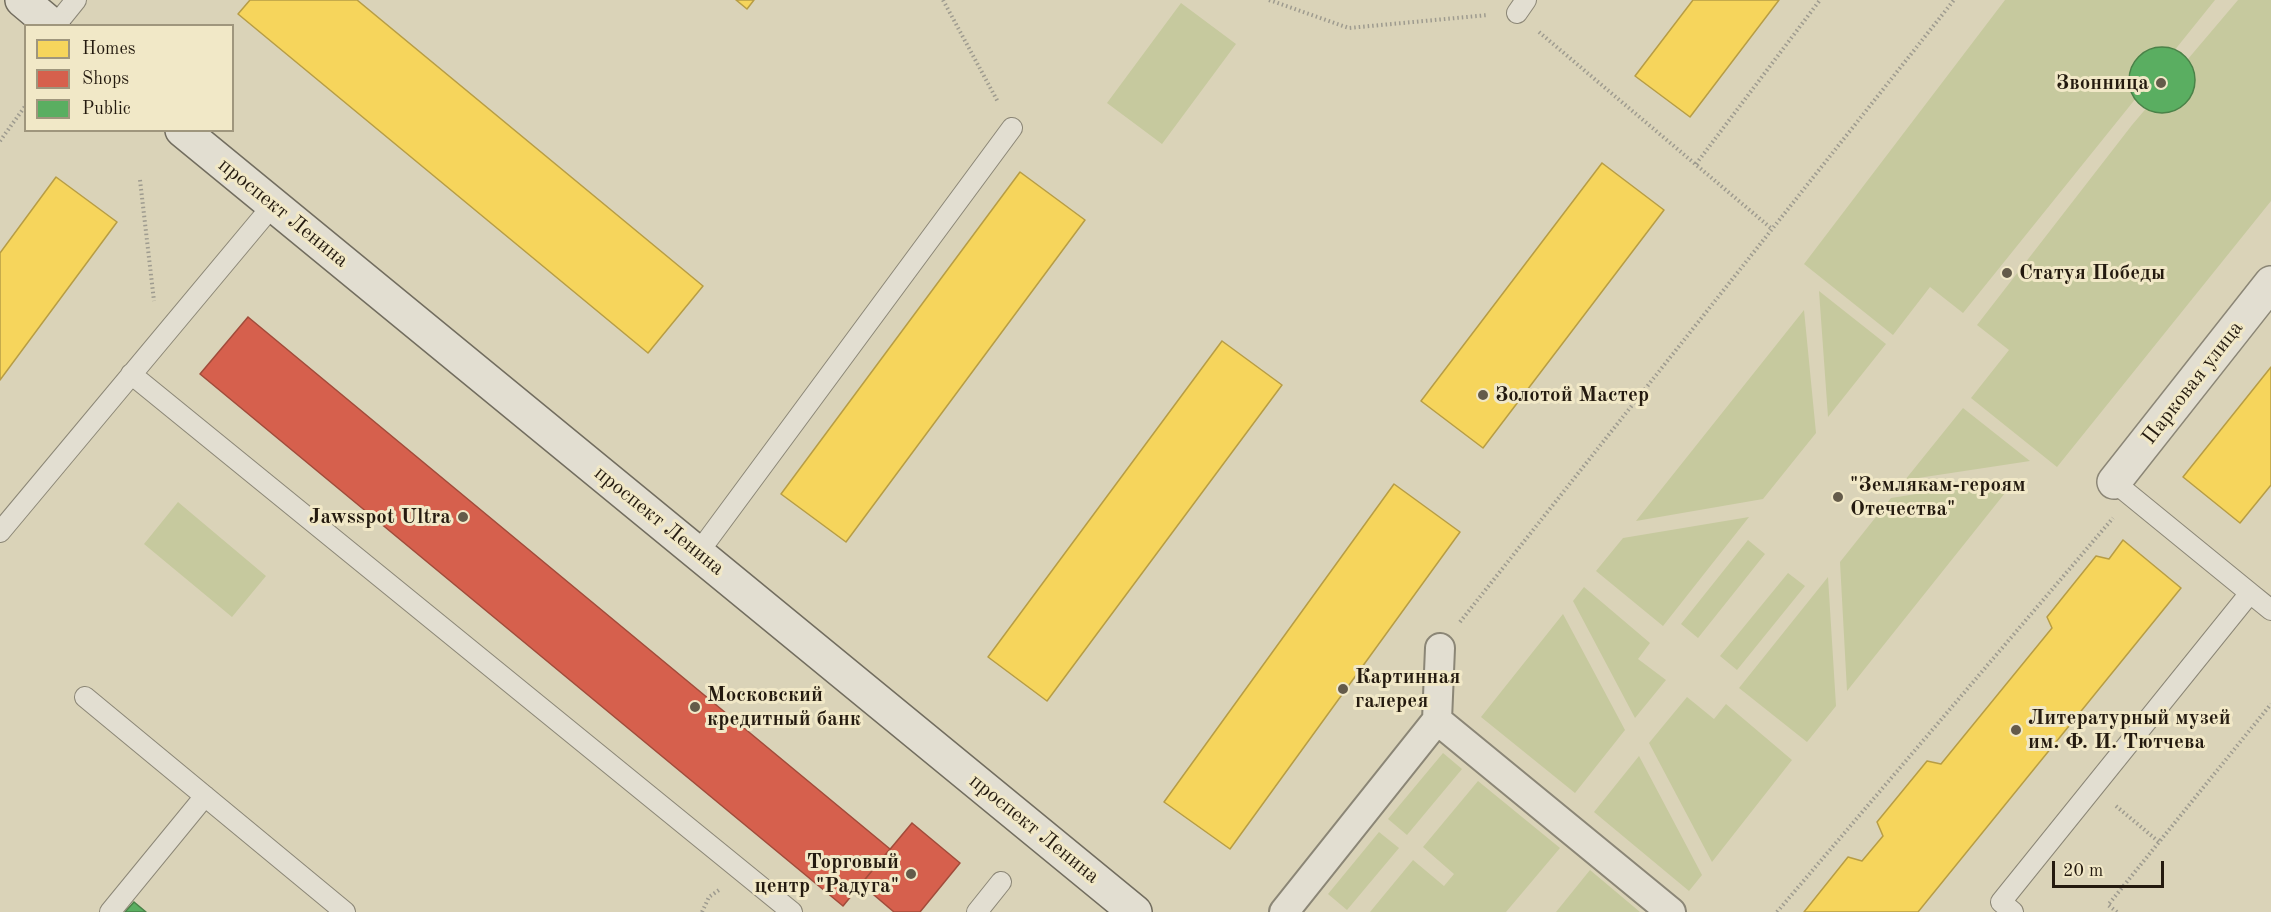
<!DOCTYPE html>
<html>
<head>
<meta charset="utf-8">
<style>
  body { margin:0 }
  #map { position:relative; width:2271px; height:912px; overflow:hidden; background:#dad3b8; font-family:"Old Standard TT",serif }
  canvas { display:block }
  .legend { position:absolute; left:24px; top:24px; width:210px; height:108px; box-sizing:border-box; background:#f1e8c7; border:2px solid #9f967d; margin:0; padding:8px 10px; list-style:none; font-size:18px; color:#241a0f }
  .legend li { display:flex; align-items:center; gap:12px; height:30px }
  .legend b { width:30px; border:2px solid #9f967d }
  .scale { position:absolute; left:2052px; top:861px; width:112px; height:27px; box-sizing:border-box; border:3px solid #241a0f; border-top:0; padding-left:8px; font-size:18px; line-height:21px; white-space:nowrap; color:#241a0f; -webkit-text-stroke:4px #f1e8c7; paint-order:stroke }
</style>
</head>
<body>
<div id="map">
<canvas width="2271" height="912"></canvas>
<ul class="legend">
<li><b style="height:16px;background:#f6d55c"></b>Homes</li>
<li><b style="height:16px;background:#d6604d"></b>Shops</li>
<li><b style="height:16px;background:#5aae61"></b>Public</li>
</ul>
<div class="scale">20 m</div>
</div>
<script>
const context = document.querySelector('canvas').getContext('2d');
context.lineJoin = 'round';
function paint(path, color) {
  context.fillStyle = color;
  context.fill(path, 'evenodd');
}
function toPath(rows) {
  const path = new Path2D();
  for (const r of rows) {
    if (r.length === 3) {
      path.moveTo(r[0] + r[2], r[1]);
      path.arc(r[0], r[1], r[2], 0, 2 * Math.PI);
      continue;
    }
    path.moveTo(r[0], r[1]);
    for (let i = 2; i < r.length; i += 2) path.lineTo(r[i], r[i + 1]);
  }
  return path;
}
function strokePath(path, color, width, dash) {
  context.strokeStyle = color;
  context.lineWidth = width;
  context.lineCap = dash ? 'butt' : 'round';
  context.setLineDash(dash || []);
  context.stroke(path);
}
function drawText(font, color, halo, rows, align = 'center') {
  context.font = font + ' "Old Standard TT",serif';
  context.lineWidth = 6;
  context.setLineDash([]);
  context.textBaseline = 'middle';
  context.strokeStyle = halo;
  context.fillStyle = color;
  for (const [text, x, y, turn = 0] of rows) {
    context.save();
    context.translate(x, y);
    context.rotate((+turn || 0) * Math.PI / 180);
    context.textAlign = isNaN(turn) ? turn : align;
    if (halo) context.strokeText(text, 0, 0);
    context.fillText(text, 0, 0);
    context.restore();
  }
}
const green = toPath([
  [2005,0,2215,0,1963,313,1930,287,1893,335,1804,264],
  [2238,0,2271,0,2271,201,2057,467,1971,398,2009,350,1977,325,2132,125],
  [1181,3,1236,44,1162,144,1107,103],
  [1819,291,1886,344,1828,417],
  [1804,310,1816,433,1763,499,1636,521],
  [1963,408,2030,461,1905,480],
  [2017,478,1847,691,1840,562,1891,498],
  [178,502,266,576,232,617,144,544],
  [1749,517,1663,626,1596,571,1623,538],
  [1748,540,1765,554,1698,638,1681,624],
  [1788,573,1805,586,1737,670,1720,656],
  [1828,577,1836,706,1807,742,1739,688],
  [1584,587,1650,643,1638,659,1666,680,1635,718,1573,601],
  [1563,614,1625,730,1575,793,1481,717],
  [1687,697,1714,719,1726,704,1792,760,1712,862,1649,743],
  [1443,753,1462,769,1407,835,1388,819],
  [1639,756,1702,875,1689,891,1594,812],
  [1478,781,1560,848,1506,912,1370,912,1413,860,1444,886,1454,874,1423,847],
  [1379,832,1399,848,1347,910,1328,894],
  [1590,870,1640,912,1556,912]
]);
const homes = toPath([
  [250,0,357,0,703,286,648,353,238,14,250,0],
  [736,0,754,0,747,9,736,0],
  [1693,0,1779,0,1690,117,1635,76,1693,0],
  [1602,163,1664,210,1483,448,1421,401,1602,163],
  [1020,172,1085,220,846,542,781,494,1020,172],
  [56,177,117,222,0,380,0,253,56,177],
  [1222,341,1282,385,1047,701,988,657,1222,341],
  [2271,367,2271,485,2240,523,2183,477,2271,367],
  [1394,484,1460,532,1230,849,1164,802,1394,484],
  [2123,540,2181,588,1918,912,1804,912,1848,857,1862,861,1883,836,1877,822,1927,761,1941,764,2052,628,2047,617,2096,556,2109,559,2123,540]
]);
const shops = toPath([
  [248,317,890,849,843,906,200,374,248,317],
  [912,823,960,863,920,912,894,912,861,884,912,823]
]);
const public = toPath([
  [2162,80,33],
  [134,902,146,912,125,912,134,902]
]);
const path = toPath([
  [943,0,998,102],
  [1269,0,1349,28,1488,15],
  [1539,32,1772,229],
  [0,141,26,105],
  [1696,164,1820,0],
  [140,180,154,301],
  [1460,622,1954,0],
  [2116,806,2159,842],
  [702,912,709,897,719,890],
  [1777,912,2113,518],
  [2117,912,2108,905,2271,704]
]);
const service = toPath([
  [1517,13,1526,0],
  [55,26,76,0],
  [131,374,792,912],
  [0,532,273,205],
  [698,553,1012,128],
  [2250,593,2271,610],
  [85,697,345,912],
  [110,912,205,796],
  [977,912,1001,882],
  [2013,912,2001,902,2250,593,2114,482]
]);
const pedestrian = toPath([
  [1437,720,1440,648],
  [1284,912,1437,720,1671,912]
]);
const minor = toPath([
  [2114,482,2271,283]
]);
const secondary = toPath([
  [22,0,53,26],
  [182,130,1135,912]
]);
const markers = [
  [2161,83,6,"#645b4a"],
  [2007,273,6,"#645b4a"],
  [1483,395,6,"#645b4a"],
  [1838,497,6,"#645b4a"],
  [463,517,6,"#645b4a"],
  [1343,689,6,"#645b4a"],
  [695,707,6,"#645b4a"],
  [2016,730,6,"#645b4a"],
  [911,874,6,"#645b4a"]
];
const poiNames = [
  ["Звонница",2149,83,"right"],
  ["Статуя Победы",2019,273],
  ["Золотой Мастер",1495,395],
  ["\"Землякам-героям",1850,485],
  ["Отечества\"",1850,509],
  ["Jawsspot Ultra",451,517,"right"],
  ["Картинная",1355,677],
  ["галерея",1355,701],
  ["Московский",707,695],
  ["кредитный банк",707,719],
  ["Литературный музей",2028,718],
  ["им. Ф. И. Тютчева",2028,742],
  ["Торговый",899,862,"right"],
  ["центр \"Радуга\"",899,886,"right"]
];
const streetNames = [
  ["проспект Ленина",283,213,39],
  ["Парковая улица",2193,383,-52],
  ["проспект Ленина",659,521,39],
  ["проспект Ленина",1034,829,39]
];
paint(green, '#c6c99e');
paint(homes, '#f6d55c');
strokePath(homes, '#b79d45', 1.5);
paint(shops, '#d6604d');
strokePath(shops, '#a14b3a', 1.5);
paint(public, '#5aae61');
strokePath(public, '#4a8248', 1.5);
strokePath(service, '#8b8676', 22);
strokePath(pedestrian, '#8b8676', 32);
strokePath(minor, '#8b8676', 36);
strokePath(secondary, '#726d5f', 36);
strokePath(path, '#9e9b8f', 4, [1.5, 3]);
strokePath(service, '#e2ded1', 20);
strokePath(pedestrian, '#e2ded1', 28);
strokePath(minor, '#e2ded1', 33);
strokePath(secondary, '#e2ded1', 33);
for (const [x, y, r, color] of markers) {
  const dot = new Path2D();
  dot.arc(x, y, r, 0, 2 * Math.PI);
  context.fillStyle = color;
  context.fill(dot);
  strokePath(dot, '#f1e8c7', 2);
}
drawText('bold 21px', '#241a0f', '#f1e8c7', poiNames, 'left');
drawText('21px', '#241a0f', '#f1e8c7', streetNames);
</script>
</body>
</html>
